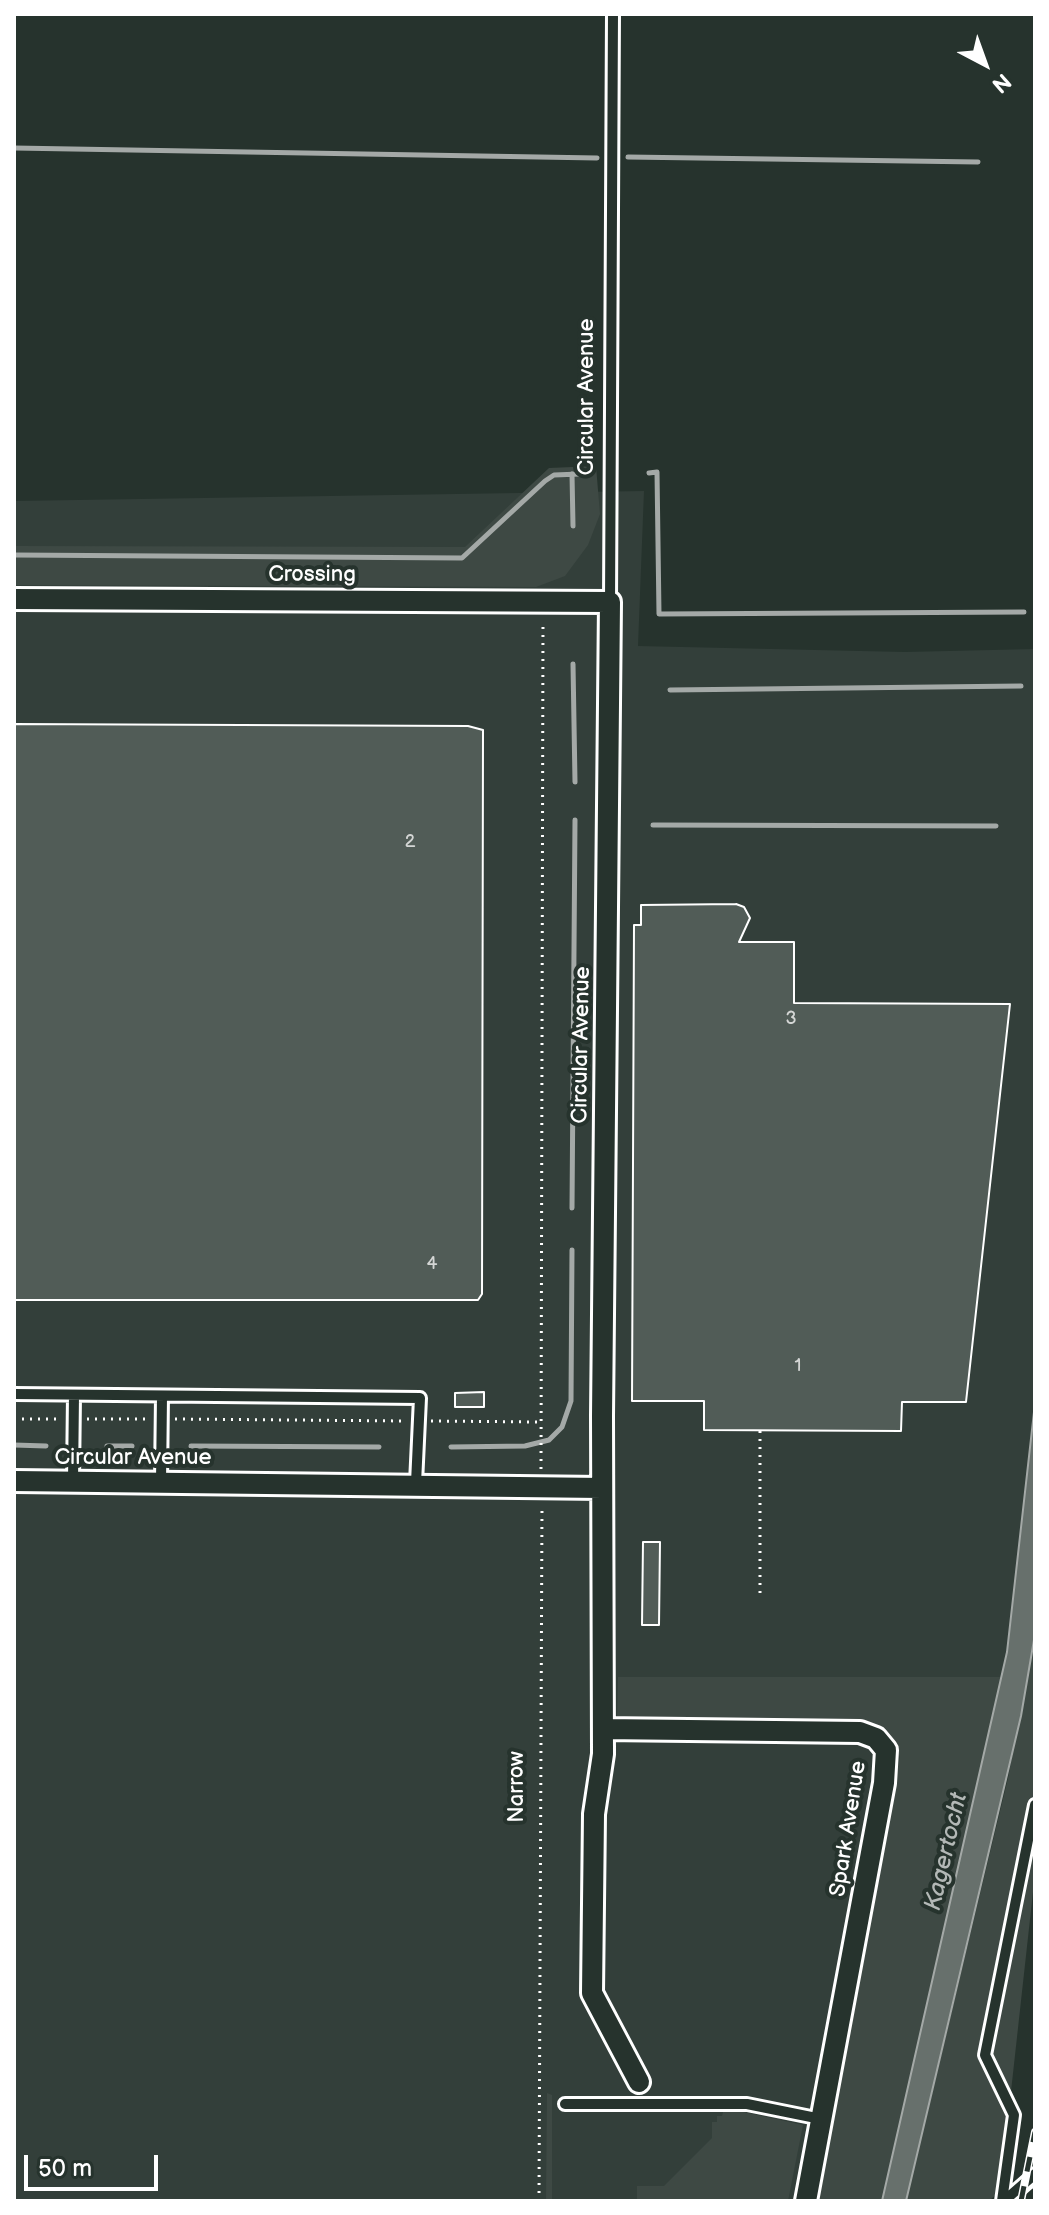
<!DOCTYPE html>
<html>
<head>
<meta charset="utf-8">
<style>
  body { margin:0 }
  #map { position:relative; width:1049px; height:2215px; overflow:hidden; background:#26332d; font-family:"Balsamiq Sans",sans-serif }
  canvas { display:block }
  .frame { position:absolute; inset:0; border:16px solid #fff; pointer-events:none }
  .north { position:absolute; left:945px; top:24px; width:80px; height:80px; -webkit-text-stroke:6px #26332d; paint-order:stroke; rotate:139deg; font-size:22px; font-weight:700; line-height:32px; text-align:center; color:#fff }
  .north::after { content:''; display:block; margin:auto; width:28px; height:36px; background:#fff; clip-path:polygon(50% 0,100% 100%,50% 72%,0 100%) }
  .scale { position:absolute; left:24px; top:2155px; width:134px; height:36px; box-sizing:border-box; border:4px solid #fff; border-top:0; padding-left:10px; font-size:24px; line-height:28px; white-space:nowrap; color:#fff; -webkit-text-stroke:6px #26332d; paint-order:stroke }
</style>
</head>
<body>
<div id="map">
<canvas width="1049" height="2215"></canvas>
<div class="frame"></div>
<div class="north">N</div>
<div class="scale">50 m</div>
</div>
<script>
const context = document.querySelector('canvas').getContext('2d');
context.lineJoin = 'round';
function paint(path, color) {
  context.fillStyle = color;
  context.fill(path, 'evenodd');
}
function toPath(rows) {
  const path = new Path2D();
  for (const r of rows) {
    path.moveTo(r[0], r[1]);
    for (let i = 2; i < r.length; i += 2) path.lineTo(r[i], r[i + 1]);
  }
  return path;
}
function strokePath(path, color, width, dash) {
  context.strokeStyle = color;
  context.lineWidth = width;
  context.lineCap = dash ? 'butt' : 'round';
  context.setLineDash(dash || []);
  context.stroke(path);
}
function drawText(font, color, halo, rows, align = 'center') {
  context.font = font + ' "Balsamiq Sans",sans-serif';
  context.lineWidth = 8;
  context.setLineDash([]);
  context.textBaseline = 'middle';
  context.strokeStyle = halo;
  context.fillStyle = color;
  for (const [text, x, y, turn = 0] of rows) {
    context.save();
    context.translate(x, y);
    context.rotate((+turn || 0) * Math.PI / 180);
    context.textAlign = isNaN(turn) ? turn : align;
    if (halo) context.strokeText(text, 0, 0);
    context.fillText(text, 0, 0);
    context.restore();
  }
}
const built = toPath([
  [644,491,638,646,905,652,1035,649,1035,1501,1020,1653,893,2201,14,2201,14,501]
]);
const green = toPath([
  [596,466,600,514,588,545,565,576,536,587,14,585,14,546,465,547,549,468],
  [1035,1634,1035,1874,1000,2191,989,2201,906,2201,1008,1778],
  [618,1677,1002,1677,882,2201,816,2201,896,1777,900,1757,895,1744,883,1729,869,1723,631,1722,617,1716],
  [547,2093,552,2095,552,2201,546,2201],
  [739,2111,803,2125,788,2201,637,2201,637,2186,664,2186,712,2138,712,2122,717,2122,717,2116,722,2116,723,2112]
]);
const water = toPath([
  [1035,1403,1035,1634,1021,1716,906,2201,882,2201,1007,1652,1035,1403]
]);
const stream = toPath([
  [14,148,597,158],
  [628,157,978,162],
  [649,473,657,472,659,614,1024,612],
  [572,474,573,526],
  [14,555,462,558,545,481,554,475,580,474],
  [573,664,575,782],
  [670,690,1021,686],
  [653,825,996,826],
  [572,1208,575,820],
  [14,1445,46,1446],
  [107,1446,132,1446],
  [191,1446,379,1447],
  [451,1447,525,1446,549,1440,562,1427,571,1401,572,1250]
]);
const building = toPath([
  [14,724,468,726,483,730,482,1294,478,1300,14,1300,14,724],
  [736,904,744,907,750,918,739,942,794,942,794,1003,1010,1004,966,1402,902,1402,901,1431,704,1430,704,1401,632,1401,634,925,641,925,641,905,736,904],
  [484,1392,484,1407,455,1407,455,1393,484,1392],
  [643,1542,660,1542,659,1625,642,1625,643,1542]
]);
const path = toPath([
  [14,1419,59,1419],
  [87,1419,147,1419],
  [175,1419,407,1421],
  [431,1421,539,1422],
  [760,1431,760,1594],
  [541,1469,543,621],
  [539,2201,542,1505]
]);
const lane = toPath([
  [610,602,613,14],
  [14,1394,420,1398,416,1483],
  [73,1481,74,1395],
  [161,1482,162,1396],
  [565,2104,747,2104,821,2119],
  [1002,2201,1014,2115,985,2055,1035,1805],
  [1004,2201,1035,2174],
  [1026,2201,1035,2193]
]);
const street = toPath([
  [14,599,610,602,602,1415,603,1754,594,1814,592,1993,639,2082],
  [14,1481,602,1488],
  [603,1729,860,1732,876,1738,886,1750,884,1783,806,2201]
]);
const rail = toPath([
  [1021,2201,1035,2132]
]);
const numberNames = [
  ["2",410,842],
  ["3",791,1019],
  ["4",432,1264],
  ["1",798,1366]
];
const streetNames = [
  ["Circular Avenue",587,397,-90],
  ["Crossing",312,575],
  ["Circular Avenue",582,1045,-89],
  ["Circular Avenue",133,1458],
  ["Narrow",517,1787,-90],
  ["Spark Avenue",849,1829,-81]
];
const waterNames = [
  ["Kagertocht",947,1852,-77]
];
paint(built, '#333f3a');
paint(green, '#3e4944');
paint(water, '#67706c');
strokePath(water, '#a4a9a7', 2);
strokePath(stream, '#a4a9a7', 5);
paint(building, '#515c57');
strokePath(building, '#fff', 2);
strokePath(lane, '#fff', 16);
strokePath(street, '#fff', 26);
strokePath(path, '#fff', 3, [2, 6]);
strokePath(lane, '#26332d', 10);
strokePath(street, '#26332d', 20);
strokePath(rail, '#fff', 8);
strokePath(rail, '#26332d', 5, [15]);
drawText('18px', '#d4d6d5', null, numberNames);
drawText('22px', '#fff', '#26332d', streetNames);
drawText('italic 24px', '#b3b8b6', '#26332d', waterNames);
</script>
</body>
</html>
